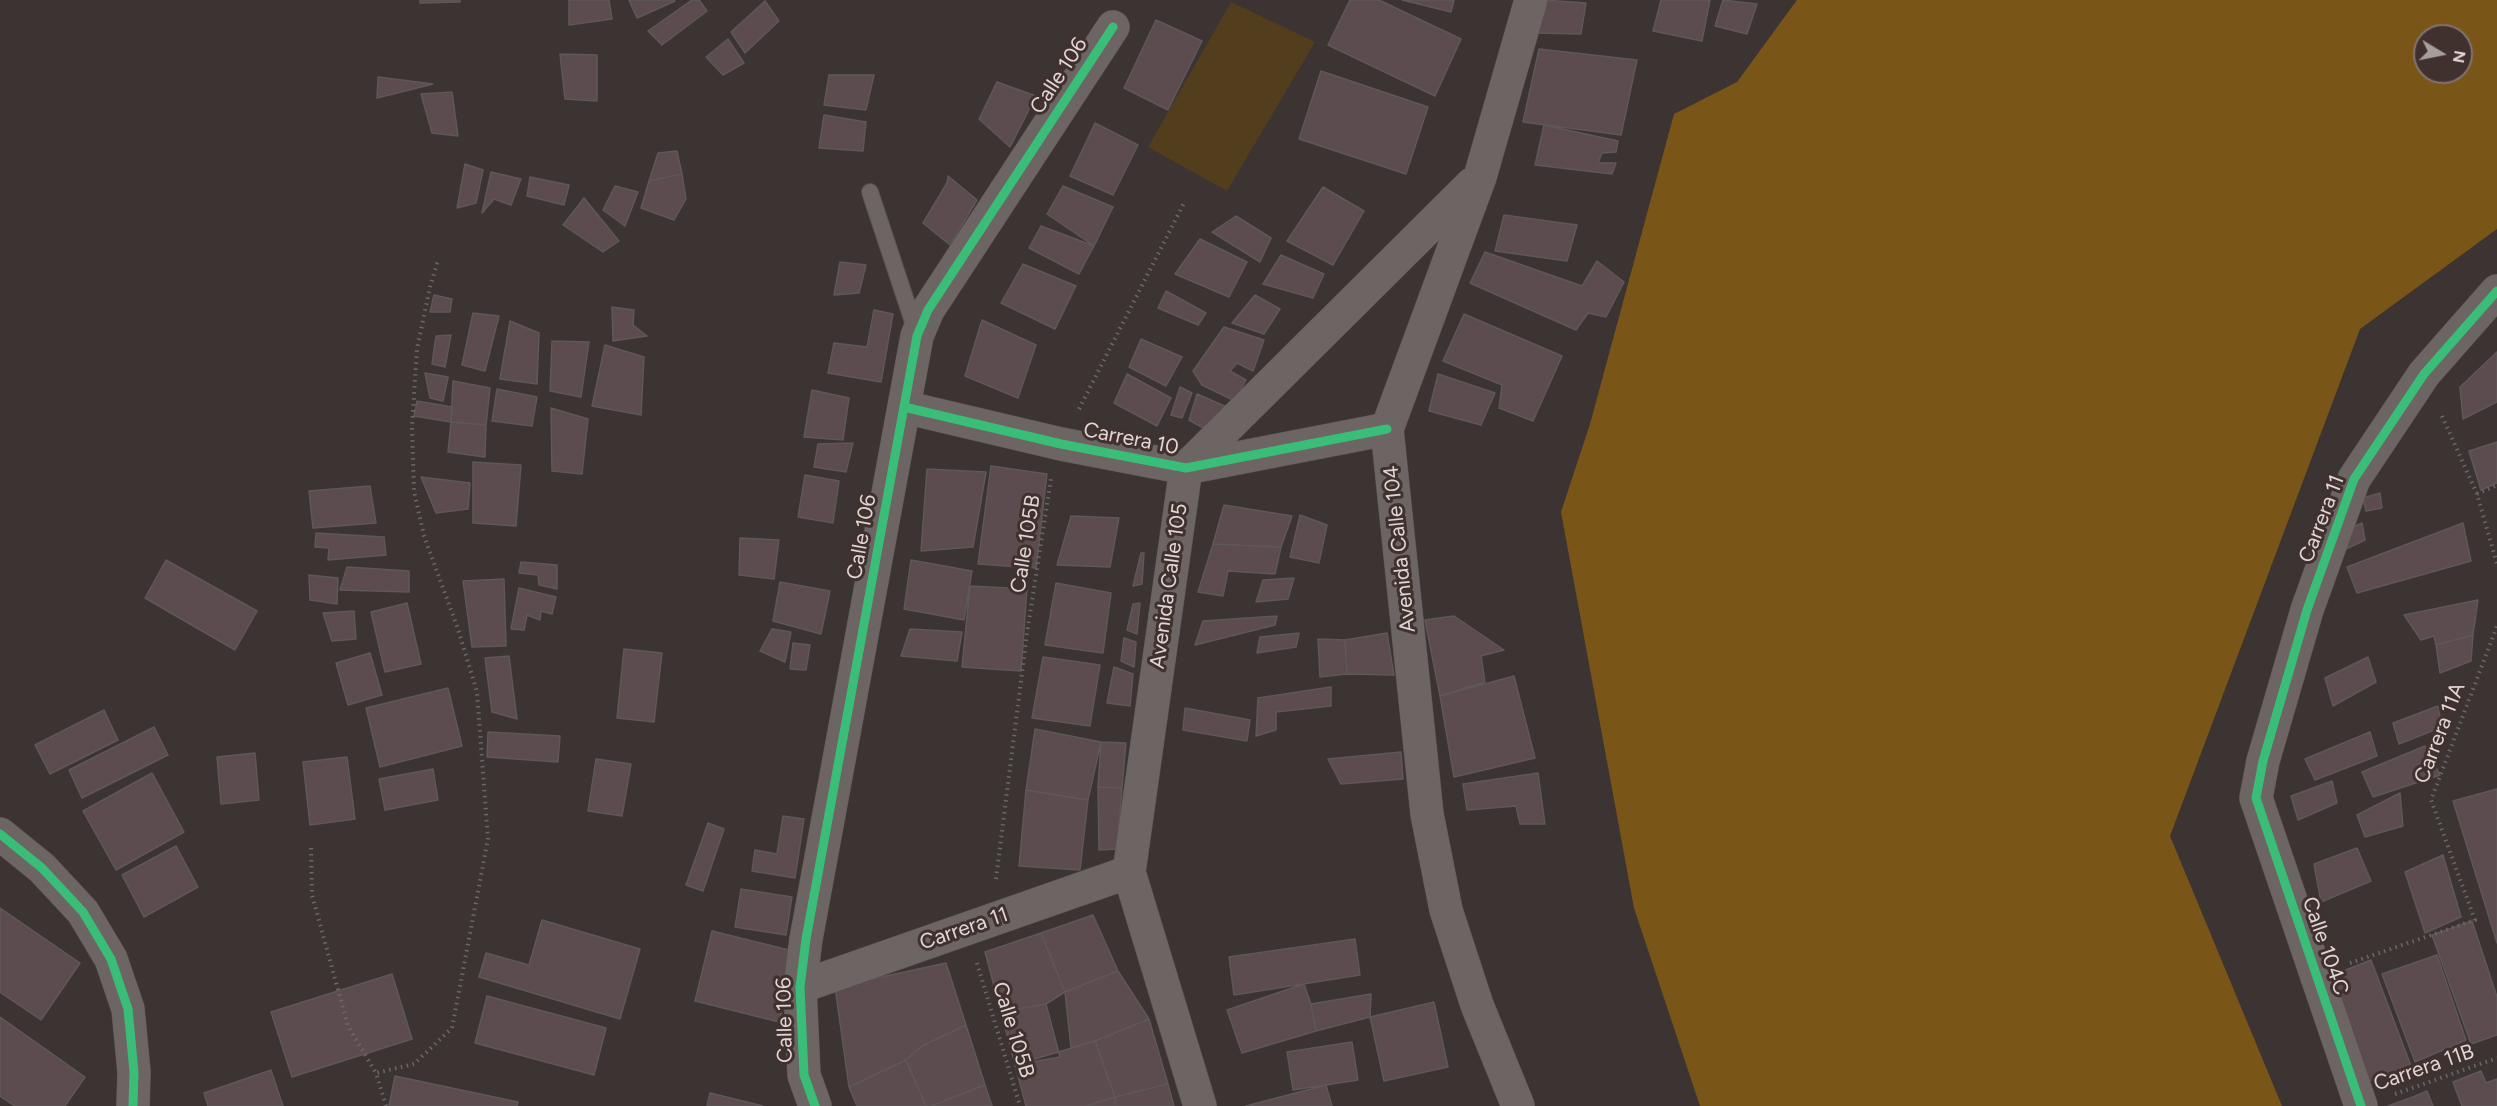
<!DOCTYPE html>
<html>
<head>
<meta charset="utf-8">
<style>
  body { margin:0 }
  #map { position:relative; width:2497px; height:1106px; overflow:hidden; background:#3c3433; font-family:Figtree,sans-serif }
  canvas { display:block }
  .north { position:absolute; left:2413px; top:24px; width:60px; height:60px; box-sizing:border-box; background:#40312f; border:2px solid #807371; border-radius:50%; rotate:100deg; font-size:16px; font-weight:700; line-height:24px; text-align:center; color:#e0d6d5 }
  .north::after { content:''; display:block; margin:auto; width:21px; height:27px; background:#a79d9c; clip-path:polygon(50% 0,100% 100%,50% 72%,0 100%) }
</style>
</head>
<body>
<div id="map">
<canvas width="2497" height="1106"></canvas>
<div class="north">N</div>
</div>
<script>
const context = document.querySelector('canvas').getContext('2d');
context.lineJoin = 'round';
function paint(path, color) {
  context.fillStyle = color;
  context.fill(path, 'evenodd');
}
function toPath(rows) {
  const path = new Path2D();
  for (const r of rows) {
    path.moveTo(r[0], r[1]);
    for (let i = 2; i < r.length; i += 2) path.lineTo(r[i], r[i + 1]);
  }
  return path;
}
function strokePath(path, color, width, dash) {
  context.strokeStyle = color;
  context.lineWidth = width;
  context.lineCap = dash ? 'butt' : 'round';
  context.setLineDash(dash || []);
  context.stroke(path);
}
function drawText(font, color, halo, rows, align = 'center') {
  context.font = font + ' Figtree,sans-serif';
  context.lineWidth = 6;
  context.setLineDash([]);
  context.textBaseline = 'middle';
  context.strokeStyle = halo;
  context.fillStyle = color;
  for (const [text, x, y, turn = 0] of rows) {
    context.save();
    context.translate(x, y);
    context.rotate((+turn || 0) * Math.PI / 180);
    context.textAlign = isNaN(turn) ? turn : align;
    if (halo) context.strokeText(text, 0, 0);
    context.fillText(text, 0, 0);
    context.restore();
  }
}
const green = toPath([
  [1231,2,1315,42,1227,191,1148,147]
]);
const forest = toPath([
  [1797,0,2497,0,2497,229,2360,329,2170,836,2282,1106,1700,1106,1634,908,1561,512,1590,424,1674,114,1737,82],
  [2425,36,2461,36,2461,72,2425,72]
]);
const building = toPath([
  [420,0,460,0,460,2,420,3,420,0],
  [569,0,609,0,612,19,569,25,569,0],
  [629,0,674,0,675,1,637,18,629,0],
  [692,0,699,0,707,11,662,45,648,31,692,0],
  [1350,0,1379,0,1461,39,1435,96,1328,45,1350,0],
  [1402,0,1454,0,1451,12,1402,0],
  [1543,0,1586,3,1581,34,1536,33,1543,0],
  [1661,0,1710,0,1702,41,1653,31,1661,0],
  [1723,0,1757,4,1747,34,1715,26,1723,0],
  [765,1,779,21,745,53,731,32,765,1],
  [1156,20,1202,41,1168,110,1124,88,1156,20],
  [728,39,744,63,723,75,706,57,728,39],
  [1539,49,1637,60,1621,135,1523,122,1539,49],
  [560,54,597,55,597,101,565,99,560,54],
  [1321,71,1428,107,1406,174,1299,139,1321,71],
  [829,75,874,75,866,110,824,105,829,75],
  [378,77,433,84,377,98,378,77],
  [997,82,1036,96,1010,147,979,119,997,82],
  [452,92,458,136,432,133,421,94,452,92],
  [824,115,866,122,863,151,819,148,824,115],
  [1095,123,1138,145,1113,195,1070,176,1095,123],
  [1544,125,1618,141,1616,152,1602,153,1598,163,1616,163,1612,174,1535,165,1544,125],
  [677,151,682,174,649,181,658,153,677,151],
  [465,164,483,170,476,203,457,208,465,164],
  [491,172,521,179,511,205,494,199,482,213,491,172],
  [682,174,686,199,674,220,641,208,649,181,682,174],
  [948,176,977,200,950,245,923,223,947,183,948,176],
  [530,177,569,185,564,205,527,196,530,177],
  [615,186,638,192,625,226,603,210,615,186],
  [1063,186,1113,207,1094,246,1047,214,1063,186],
  [1323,187,1364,211,1333,265,1287,241,1323,187],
  [584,198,619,241,603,252,563,225,584,198],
  [1504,215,1577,225,1567,261,1495,251,1504,215],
  [1236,216,1271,238,1260,262,1212,232,1236,216],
  [1041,226,1094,246,1079,274,1029,248,1041,226],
  [1200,239,1247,262,1229,297,1175,274,1200,239],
  [1485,252,1582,286,1597,261,1624,282,1606,317,1588,313,1576,330,1470,283,1485,252],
  [1281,255,1324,274,1313,298,1263,284,1281,255],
  [840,262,866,265,859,293,834,295,840,262],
  [1023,264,1076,286,1055,329,1001,303,1023,264],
  [1166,291,1206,313,1198,325,1158,308,1166,291],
  [434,295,452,299,450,312,430,312,434,295],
  [1255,295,1280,309,1264,334,1232,323,1255,295],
  [612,307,634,310,633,325,647,336,613,341,612,307],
  [874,310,893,314,881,382,828,373,834,343,867,347,874,310],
  [473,313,499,316,485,371,462,365,473,313],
  [1464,314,1562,356,1533,421,1499,408,1502,385,1443,361,1464,314],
  [982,320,1036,345,1018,398,965,376,982,320],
  [510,321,539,333,537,384,500,379,510,321],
  [1224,327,1264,340,1253,371,1237,363,1230,371,1246,380,1235,401,1202,385,1193,371,1224,327],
  [451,335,445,367,432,364,436,336,451,335],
  [1141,339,1182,357,1166,386,1129,367,1141,339],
  [552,341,589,342,581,397,550,391,552,341],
  [605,345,644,357,641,415,592,406,605,345],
  [2497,352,2497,402,2463,419,2460,387,2497,352],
  [425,373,448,377,443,401,430,398,425,373],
  [1127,374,1171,398,1157,426,1114,403,1127,374],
  [1438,374,1495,393,1481,425,1429,411,1438,374],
  [453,381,490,388,486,425,451,422,453,381],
  [1180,387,1192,393,1182,418,1171,415,1180,387],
  [497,389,537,397,532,426,492,421,497,389],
  [812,390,849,398,843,440,804,437,812,390],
  [1197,394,1227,407,1217,436,1189,420,1197,394],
  [417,401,452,407,451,422,414,416,417,401],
  [551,408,588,419,582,474,552,471,551,408],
  [451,422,486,425,485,457,448,452,451,422],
  [2497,442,2497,483,2481,490,2469,451,2497,442],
  [853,443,846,472,814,467,818,444,853,443],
  [473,462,521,465,516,526,473,523,473,462],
  [991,466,1047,474,1036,568,978,564,991,466],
  [927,469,986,472,973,547,921,551,927,469],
  [805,475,839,481,833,523,798,517,805,475],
  [421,477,470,483,468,509,436,513,421,477],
  [370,486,376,523,313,528,309,491,370,486],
  [2380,493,2382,508,2366,511,2363,498,2380,493],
  [1224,505,1292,516,1281,547,1213,544,1224,505],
  [1300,515,1327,525,1319,563,1290,557,1300,515],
  [1071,516,1119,518,1110,567,1057,565,1071,516],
  [2362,523,2365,540,2346,549,2343,531,2362,523],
  [2463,523,2471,561,2357,593,2347,567,2463,523],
  [316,533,384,537,386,555,328,560,329,548,315,547,316,533],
  [740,538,779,540,774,579,739,575,740,538],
  [1213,544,1281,547,1275,574,1228,571,1223,596,1198,592,1213,544],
  [1141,553,1144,553,1142,584,1133,586,1141,553],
  [166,560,257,611,235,650,145,598,166,560],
  [911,560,972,571,964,620,904,609,911,560],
  [521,562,557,565,557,589,539,585,538,575,519,573,521,562],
  [347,567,409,571,409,592,340,590,347,567],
  [309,575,338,578,337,604,310,600,309,575],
  [1294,578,1288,599,1256,602,1263,580,1294,578],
  [504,579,506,646,472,647,463,581,504,579],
  [780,582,830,591,821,634,773,621,780,582],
  [1056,583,1111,593,1103,653,1045,645,1056,583],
  [970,586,1027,589,1021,671,962,667,970,586],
  [519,588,556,597,552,614,541,611,540,620,527,615,524,630,511,629,519,588],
  [2478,600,2473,635,2436,645,2434,636,2421,640,2404,615,2478,600],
  [407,603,421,664,385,672,371,612,407,603],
  [1140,603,1137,634,1127,630,1133,604,1140,603],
  [354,611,356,639,332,641,323,613,354,611],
  [1277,616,1275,625,1195,645,1203,621,1277,616],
  [1454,616,1504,650,1481,656,1485,682,1440,696,1425,620,1454,616],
  [772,629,791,632,785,662,760,651,772,629],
  [910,629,962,632,957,661,901,656,910,629],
  [1299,633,1296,647,1257,653,1260,637,1299,633],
  [1387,633,1394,675,1347,674,1345,640,1387,633],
  [2473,635,2471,661,2440,673,2436,645,2473,635],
  [1124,638,1136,642,1134,667,1121,661,1124,638],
  [1318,639,1345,640,1347,674,1320,677,1318,639],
  [793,643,810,645,806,670,790,669,793,643],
  [624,649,662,653,654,722,617,718,624,649],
  [370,653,382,695,348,705,336,663,370,653],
  [509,656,517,719,492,712,485,658,509,656],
  [1043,657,1100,665,1090,726,1032,718,1043,657],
  [2368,657,2376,682,2333,706,2325,678,2368,657],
  [1114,667,1133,674,1130,706,1107,703,1114,667],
  [1514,676,1535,758,1454,777,1440,696,1514,676],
  [1331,687,1331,706,1276,712,1276,730,1256,736,1258,698,1331,687],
  [448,688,462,746,380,767,366,708,448,688],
  [2438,706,2442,727,2399,744,2393,723,2438,706],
  [1185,708,1250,720,1247,741,1183,730,1185,708],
  [104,710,118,740,50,774,35,745,104,710],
  [154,727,168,755,82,798,69,770,154,727],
  [1035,729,1101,742,1088,800,1026,790,1035,729],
  [488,732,560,736,558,762,487,757,488,732],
  [2370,732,2377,756,2315,780,2305,759,2370,732],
  [1101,742,1126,743,1122,788,1098,787,1101,742],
  [2425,746,2440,775,2373,797,2362,772,2425,746],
  [1401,752,1403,779,1341,784,1328,759,1401,752],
  [255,753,259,800,221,804,217,757,255,753],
  [347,757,355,819,310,825,303,762,347,757],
  [596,759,631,764,622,816,588,811,596,759],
  [433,769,438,800,385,810,379,779,433,769],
  [152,773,184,832,116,870,83,811,152,773],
  [1538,773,1545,824,1520,824,1516,806,1467,810,1463,784,1538,773],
  [2332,781,2337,803,2298,820,2291,796,2332,781],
  [1098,787,1122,788,1117,849,1099,850,1098,787],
  [2497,789,2497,943,2453,801,2497,789],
  [1026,790,1088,800,1080,870,1019,866,1026,790],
  [2400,793,2403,826,2365,837,2357,815,2400,793],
  [783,816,804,819,795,878,752,871,755,850,777,854,783,816],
  [708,823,724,829,703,891,686,885,708,823],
  [176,846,198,887,144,917,122,875,176,846],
  [2357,848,2371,881,2321,902,2314,864,2357,848],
  [2443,855,2461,917,2425,933,2405,872,2443,855],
  [741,889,792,897,786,935,735,927,741,889],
  [0,908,80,963,41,1020,0,992,0,908],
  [1093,915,1118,971,1065,992,1041,933,1093,915],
  [542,920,640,949,620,1019,479,977,486,953,529,965,542,920],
  [2472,921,2497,997,2497,1035,2471,1044,2432,935,2472,921],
  [712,931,797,952,779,1022,695,1001,712,931],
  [1041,933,1065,992,1046,1004,1001,1012,985,952,1041,933],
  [1355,939,1360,975,1234,995,1229,957,1355,939],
  [2437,955,2466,1040,2415,1062,2382,974,2437,955],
  [2371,960,2411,1066,2367,1082,2328,977,2371,960],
  [946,963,966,1025,922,1046,906,1060,849,1087,835,987,946,963],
  [1118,971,1149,1019,1095,1041,1071,1048,1065,992,1118,971],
  [392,974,412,1039,292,1077,271,1012,392,974],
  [1304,984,1311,1004,1316,1031,1242,1053,1227,1010,1304,984],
  [1371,994,1370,1017,1316,1031,1311,1004,1371,994],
  [487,996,606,1028,594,1075,475,1043,487,996],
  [1434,1002,1448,1067,1384,1081,1370,1017,1434,1002],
  [1046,1004,1060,1057,1015,1065,1001,1012,1046,1004],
  [0,1017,85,1077,65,1106,15,1106,0,1096,0,1017],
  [1149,1019,1168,1084,1115,1097,1095,1041,1149,1019],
  [966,1025,985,1085,931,1106,926,1106,906,1060,922,1046,966,1025],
  [1095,1041,1115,1097,1086,1106,1026,1106,1015,1065,1095,1041],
  [1352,1042,1358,1080,1293,1090,1287,1052,1352,1042],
  [906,1060,926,1106,857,1106,849,1087,906,1060],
  [271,1070,283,1106,208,1106,204,1093,271,1070],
  [2481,1071,2486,1083,2497,1079,2497,1106,2462,1106,2453,1082,2481,1071],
  [395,1076,518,1102,517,1106,389,1106,395,1076],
  [1168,1084,1174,1106,1115,1106,1115,1097,1168,1084],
  [985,1085,992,1106,931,1106,985,1085],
  [1326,1085,1332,1106,1246,1106,1326,1085],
  [2427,1091,2433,1106,2388,1106,2413,1097,2427,1091],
  [710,1093,763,1106,707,1106,710,1093],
  [1115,1097,1115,1106,1086,1106,1115,1097]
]);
const path = toPath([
  [1079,409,1185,201],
  [2442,416,2477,494,2497,564],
  [2477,494,2497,485],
  [311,848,312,895,348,1026,376,1073],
  [996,879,1027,633,1051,479],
  [977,963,1020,1106],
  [2350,963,2475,920,2431,800,2497,626],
  [2395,1094,2497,1058],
  [386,1106,376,1073,414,1064,452,1028,488,839,477,692,458,629,424,536,414,491,412,427,417,349,430,287,438,260]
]);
const lane = toPath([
  [870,192,916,331]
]);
const street = toPath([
  [904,407,1061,444,1186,468,1387,429],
  [0,834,42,868,83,912,111,959,128,1009,134,1072,133,1106],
  [800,987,1129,872],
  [815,1106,804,1075,800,987,806,939,917,336,928,310,1113,27],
  [2361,1106,2256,798,2263,761,2307,610,2354,479,2424,374,2497,291]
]);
const secondary = toPath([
  [1200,1106,1129,872,1186,468,1472,184],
  [1518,1106,1477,1005,1446,910,1427,814,1387,429,1480,177,1531,0]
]);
const cycleway = toPath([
  [904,407,1061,444,1186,468,1387,429],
  [0,834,42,868,83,912,111,959,128,1009,134,1072,133,1106],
  [815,1106,804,1075,800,987,806,939,917,336,928,310,1113,27],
  [2361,1106,2256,798,2263,761,2307,610,2354,479,2424,374,2497,291]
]);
const streetNames = [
  ["Calle 106",1059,76,-57],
  ["Carrera 10",1131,439,11],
  ["Carrera 11",2322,519,-69],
  ["Calle 106",862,537,-80],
  ["Calle 105B",1026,544,-81],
  ["Avenida Calle 104",1400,549,-96],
  ["Avenida Calle 105",1169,586,-82],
  ["Carrera 11A",2440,733,-69],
  ["Carrera 11",964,929,-19],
  ["Calle 104C",2325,946,71],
  ["Calle 106",785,1020,-91],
  ["Calle 105B",1013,1030,73],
  ["Carrera 11B",2424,1068,-19]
];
paint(green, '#523d1c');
paint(forest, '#795517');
paint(building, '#5c4b4f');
strokePath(building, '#5f5858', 1.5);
strokePath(lane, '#585150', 18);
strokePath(street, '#585150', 34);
strokePath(secondary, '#585150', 34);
strokePath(path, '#6c6767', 4, [1.5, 4.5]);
strokePath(lane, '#6c6564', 16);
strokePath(street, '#6c6564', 33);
strokePath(secondary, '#6c6564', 33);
strokePath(cycleway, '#3abd76', 9);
drawText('21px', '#e0d6d5', '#40312f', streetNames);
</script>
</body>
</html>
